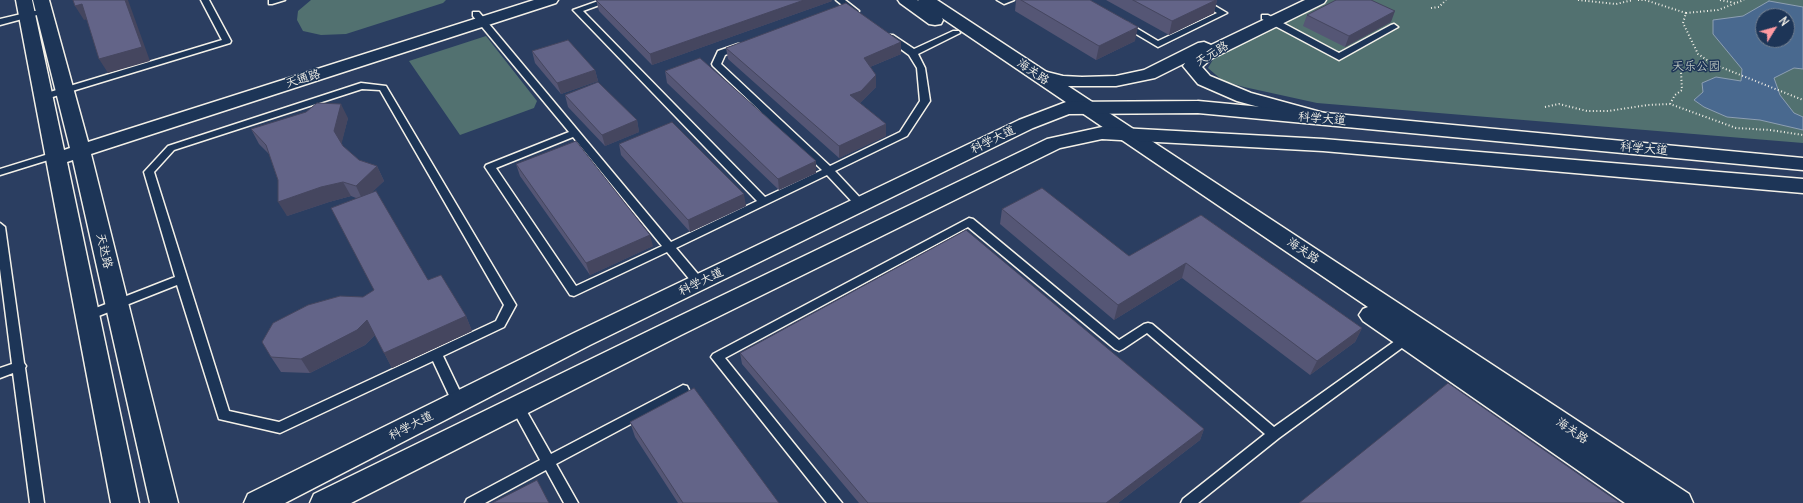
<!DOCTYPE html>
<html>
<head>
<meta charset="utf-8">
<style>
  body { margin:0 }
  #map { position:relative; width:1803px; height:503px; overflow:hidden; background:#2b3e61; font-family:Delius,sans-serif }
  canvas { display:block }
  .north { position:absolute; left:1755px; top:8px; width:40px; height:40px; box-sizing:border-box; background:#1d3557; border:1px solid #738091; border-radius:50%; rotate:53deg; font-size:11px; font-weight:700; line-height:16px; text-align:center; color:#f4f1e8 }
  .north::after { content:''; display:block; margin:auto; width:14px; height:18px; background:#ff9aa2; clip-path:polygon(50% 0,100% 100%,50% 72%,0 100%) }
</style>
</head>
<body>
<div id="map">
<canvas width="1803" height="503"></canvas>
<div class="north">N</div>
</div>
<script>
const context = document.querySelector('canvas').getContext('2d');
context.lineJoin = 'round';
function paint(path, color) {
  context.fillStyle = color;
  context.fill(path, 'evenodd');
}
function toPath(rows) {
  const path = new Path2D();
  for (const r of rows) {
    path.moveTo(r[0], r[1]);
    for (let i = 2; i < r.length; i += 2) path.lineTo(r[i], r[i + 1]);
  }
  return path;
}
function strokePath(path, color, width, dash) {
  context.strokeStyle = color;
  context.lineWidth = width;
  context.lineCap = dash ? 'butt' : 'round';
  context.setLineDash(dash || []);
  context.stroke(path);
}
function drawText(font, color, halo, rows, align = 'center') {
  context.font = font + ' Delius,"LXGW WenKai TC",sans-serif';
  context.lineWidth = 3;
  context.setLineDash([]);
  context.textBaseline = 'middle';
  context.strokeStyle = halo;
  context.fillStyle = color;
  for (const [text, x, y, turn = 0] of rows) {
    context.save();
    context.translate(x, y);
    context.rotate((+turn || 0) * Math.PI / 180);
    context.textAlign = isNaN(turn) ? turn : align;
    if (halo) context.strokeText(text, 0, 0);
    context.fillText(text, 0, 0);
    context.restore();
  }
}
const green = toPath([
  [311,0,446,0,443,3,346,34,321,35,303,31,297,20,298,11],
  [1328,0,1803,0,1803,143,1317,103,1244,87,1223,81,1208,68,1215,56],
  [1763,16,1787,16,1787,40,1763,40],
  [486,36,537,101,534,108,460,135,409,61]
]);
const water = toPath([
  [1769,1,1803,7,1803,69,1794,68,1774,78,1780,95,1794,113,1803,117,1803,130,1760,120,1727,117,1704,107,1694,100,1703,92,1702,83,1716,77,1741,81,1742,69,1713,34,1713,20,1743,16,1769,1],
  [1763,16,1787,16,1787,40,1763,40,1763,16]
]);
const path = toPath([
  [1578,0,1616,4,1633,0],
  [1638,0,1645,0,1686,13],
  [1720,0,1735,3],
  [1431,8,1439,7,1446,0],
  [1713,64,1698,54,1683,23,1686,13,1718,10,1744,0],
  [1670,104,1675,95,1682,90,1681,72,1689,68,1713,64,1803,100],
  [1545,107,1559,104,1587,111,1608,111,1648,105,1670,104,1736,128,1770,130,1803,135]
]);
const lane = toPath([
  [201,0,209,0,231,41,230,43,46,99,43,100,38,97,40,95,222,40,201,0],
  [269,0,285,0,272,4,269,4,269,0],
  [601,0,613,0,583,11,765,197,822,170,713,66,712,64,718,51,738,44,744,44,745,46,744,48,725,55,721,64,830,166,900,132,920,101,917,68,909,55,887,39,887,35,893,35,914,49,953,31,959,31,960,33,918,54,925,68,930,101,907,136,835,171,865,203,866,205,865,207,857,207,827,175,676,248,703,280,705,283,703,286,695,286,667,252,574,296,570,295,485,167,486,165,569,132,473,16,473,12,479,12,671,242,757,201,573,10,601,0],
  [573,137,662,246,576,286,496,168,573,137],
  [836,0,845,0,859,11,858,13,852,13,836,0],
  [997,0,1014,0,1004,4,997,0],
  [1195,0,1205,0,1227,13,1158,47,1121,25,1125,22,1128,23,1158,41,1217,13,1195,0],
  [34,11,37,11,37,15,0,25,0,19,34,11],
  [1262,15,1268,15,1339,53,1391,25,1394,24,1398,27,1339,60,1262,19,1262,15],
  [361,83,386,86,516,305,504,327,443,356,465,402,464,406,459,407,454,406,433,361,280,433,219,419,177,285,91,319,87,320,83,319,81,316,83,313,175,277,144,172,168,146,361,83],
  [362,89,380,90,504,305,496,321,279,422,229,411,154,172,174,150,362,89],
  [55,152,58,153,60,155,58,157,0,175,0,169,55,152],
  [969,218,973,219,1119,340,1144,324,1148,323,1152,324,1274,427,1402,336,1406,334,1410,336,1412,339,1410,342,1279,438,1198,503,1181,503,1183,499,1265,434,1147,333,1123,349,1119,351,1115,349,968,227,725,358,842,503,827,503,711,357,713,354,969,218],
  [0,223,5,227,24,363,26,366,25,368,44,503,30,503,13,373,0,378,0,368,12,364,0,269,0,223],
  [683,385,687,386,689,390,687,394,556,464,578,503,564,503,546,470,485,503,465,503,467,499,540,460,511,407,512,403,517,402,522,403,551,454,683,385]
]);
const street = toPath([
  [1305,0,1326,0,1324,3,1211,59,1202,67,1210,76,1251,93,1324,113,1326,117,1324,121,1317,123,1237,101,1198,84,1183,66,1185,63,1155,78,1116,86,1063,86,1033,79,1030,75,1033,71,1039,70,1063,76,1082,77,1116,76,1144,70,1198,43,1204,42,1211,45,1305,0]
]);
const secondary = toPath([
  [16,0,32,0,64,150,70,148,33,0,49,0,88,142,534,0,558,0,556,3,91,154,178,503,150,503,73,160,67,162,139,503,111,503,16,0],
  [898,0,917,0,919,1,918,0,937,0,1689,494,1693,503,1625,503,1363,321,1359,315,1363,309,1368,307,942,18,943,20,941,24,935,25,929,24,900,3,898,0]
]);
const primary = toPath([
  [1198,101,1803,158,1803,170,1198,113,1069,114,1033,128,590,345,285,503,244,503,248,494,574,333,1019,120,1066,102,1198,101],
  [1102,127,1323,139,1803,179,1803,193,1323,151,1102,139,1060,148,681,335,351,503,310,503,314,494,665,323,1047,139,1102,127]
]);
const wall = toPath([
  [596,0,831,0,832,1,652,65,599,11],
  [1016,0,1090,0,1135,41,1096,60,1015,11],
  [1106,0,1217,0,1214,13,1169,35],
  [1307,15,1391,22,1345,47,1303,26],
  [726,48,901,54,870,67,876,87,860,103,886,124,886,136,839,158,728,59],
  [532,51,595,70,598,81,561,94,535,63],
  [665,71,816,173,779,190,667,83],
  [565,95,637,120,639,132,605,146,568,107],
  [348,118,341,144,343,146,359,160,377,166,384,181,372,192,428,280,466,316,472,331,392,368,375,335,365,345,310,373,281,372,271,357,374,290,356,198,351,196,329,202,287,216,278,180,269,154,259,144,251,129],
  [619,144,746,206,690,232,621,155],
  [516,164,653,246,590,275,520,176],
  [1002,209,1129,256,1201,215,1362,328,1355,342,1310,375,1182,278,1114,320,1000,224],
  [740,353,1204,429,1200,440,1118,503,859,503,742,364],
  [630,422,779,503,678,503,635,437]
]);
const shadedWall = toPath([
  [125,0,128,0,150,61,108,73,99,59],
  [804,0,831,0,832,1,652,65,650,54],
  [1216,0,1217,0,1214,13,1169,35,1172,21],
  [82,4,91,18,84,20,75,6],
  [1395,11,1391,22,1345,47,1349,36],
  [1138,27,1135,41,1096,60,1099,46],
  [901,42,901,54,865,69,864,58],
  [595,70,598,81,561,94,557,83],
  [876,75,876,87,861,102,851,107,850,95],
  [341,104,348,118,341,146,334,131],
  [637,120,639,132,605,146,602,135],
  [886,124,886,136,839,158,839,146],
  [816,161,816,173,779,190,778,179],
  [377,166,384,181,363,201,356,186],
  [343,182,351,196,329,202,287,216,278,202,321,187],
  [744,194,746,206,690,232,688,220],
  [650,235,653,246,590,275,586,263],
  [1186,263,1182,278,1114,320,1118,305],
  [466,316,472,331,392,368,384,353],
  [367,320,376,334,365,345,310,373,301,359],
  [1362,328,1355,342,1310,375,1317,361],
  [1204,429,1200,440,1118,503,1106,503]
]);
const building = toPath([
  [73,0,125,0,142,47,99,59,82,4,75,6,73,0],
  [596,0,804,0,650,54,596,0],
  [1021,0,1090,0,1138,27,1099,46,1021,0],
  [1133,0,1216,0,1172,21,1133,0],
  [1336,0,1371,0,1395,11,1349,36,1307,15,1336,0],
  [846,3,901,42,864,58,876,75,861,91,850,95,886,124,839,146,726,48,846,3],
  [568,40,595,70,557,83,532,51,568,40],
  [700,58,816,161,778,179,665,71,700,58],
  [598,82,637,120,602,135,565,95,598,82],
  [317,103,341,104,334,131,343,146,359,160,377,166,356,186,343,182,321,187,278,202,278,180,266,145,251,129,306,112,317,103],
  [672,122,744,194,688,220,619,144,672,122],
  [576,141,650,235,586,263,516,164,576,141],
  [1042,188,1129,256,1201,215,1362,328,1317,361,1186,263,1118,305,1002,209,1042,188],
  [376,191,428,280,441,275,466,316,384,353,367,320,357,330,301,359,271,357,262,342,273,323,308,305,340,296,363,297,374,290,331,208,376,191],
  [966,230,1204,429,1106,503,868,503,740,353,966,230],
  [1448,383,1620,503,1299,503,1448,383],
  [694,388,779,503,683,503,630,422,694,388],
  [537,480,549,503,492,503,537,480]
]);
const streetNames = [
  ["天元路",1212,54,-31],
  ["海关路",1033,72,34],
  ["天通路",303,79,-18],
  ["科学大道",1322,119,5],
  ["科学大道",993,140,-26],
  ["科学大道",1644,149,5],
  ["天达路",104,251,77],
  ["海关路",1303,251,34],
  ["科学大道",701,282,-26],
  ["科学大道",411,426,-27],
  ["海关路",1572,431,34]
];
const parkNames = [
  ["天乐公园",1696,67]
];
paint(green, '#527170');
paint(water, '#49698f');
strokePath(water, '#8d9fb3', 1);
strokePath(lane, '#f4f1e8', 3);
strokePath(street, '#f4f1e8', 3);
strokePath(secondary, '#f4f1e8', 3);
strokePath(primary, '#f4f1e8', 3);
strokePath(path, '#f4f1e8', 2, [1, 2.5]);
paint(lane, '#1d3557');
paint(street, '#1d3557');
paint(secondary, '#1d3557');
paint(primary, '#1d3557');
paint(wall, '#555675');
paint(shadedWall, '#45465f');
paint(building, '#636488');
strokePath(building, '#45465f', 1);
drawText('12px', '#f4f1e8', '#1d3557', streetNames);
drawText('12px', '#bbc4be', '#1d3557', parkNames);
</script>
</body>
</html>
